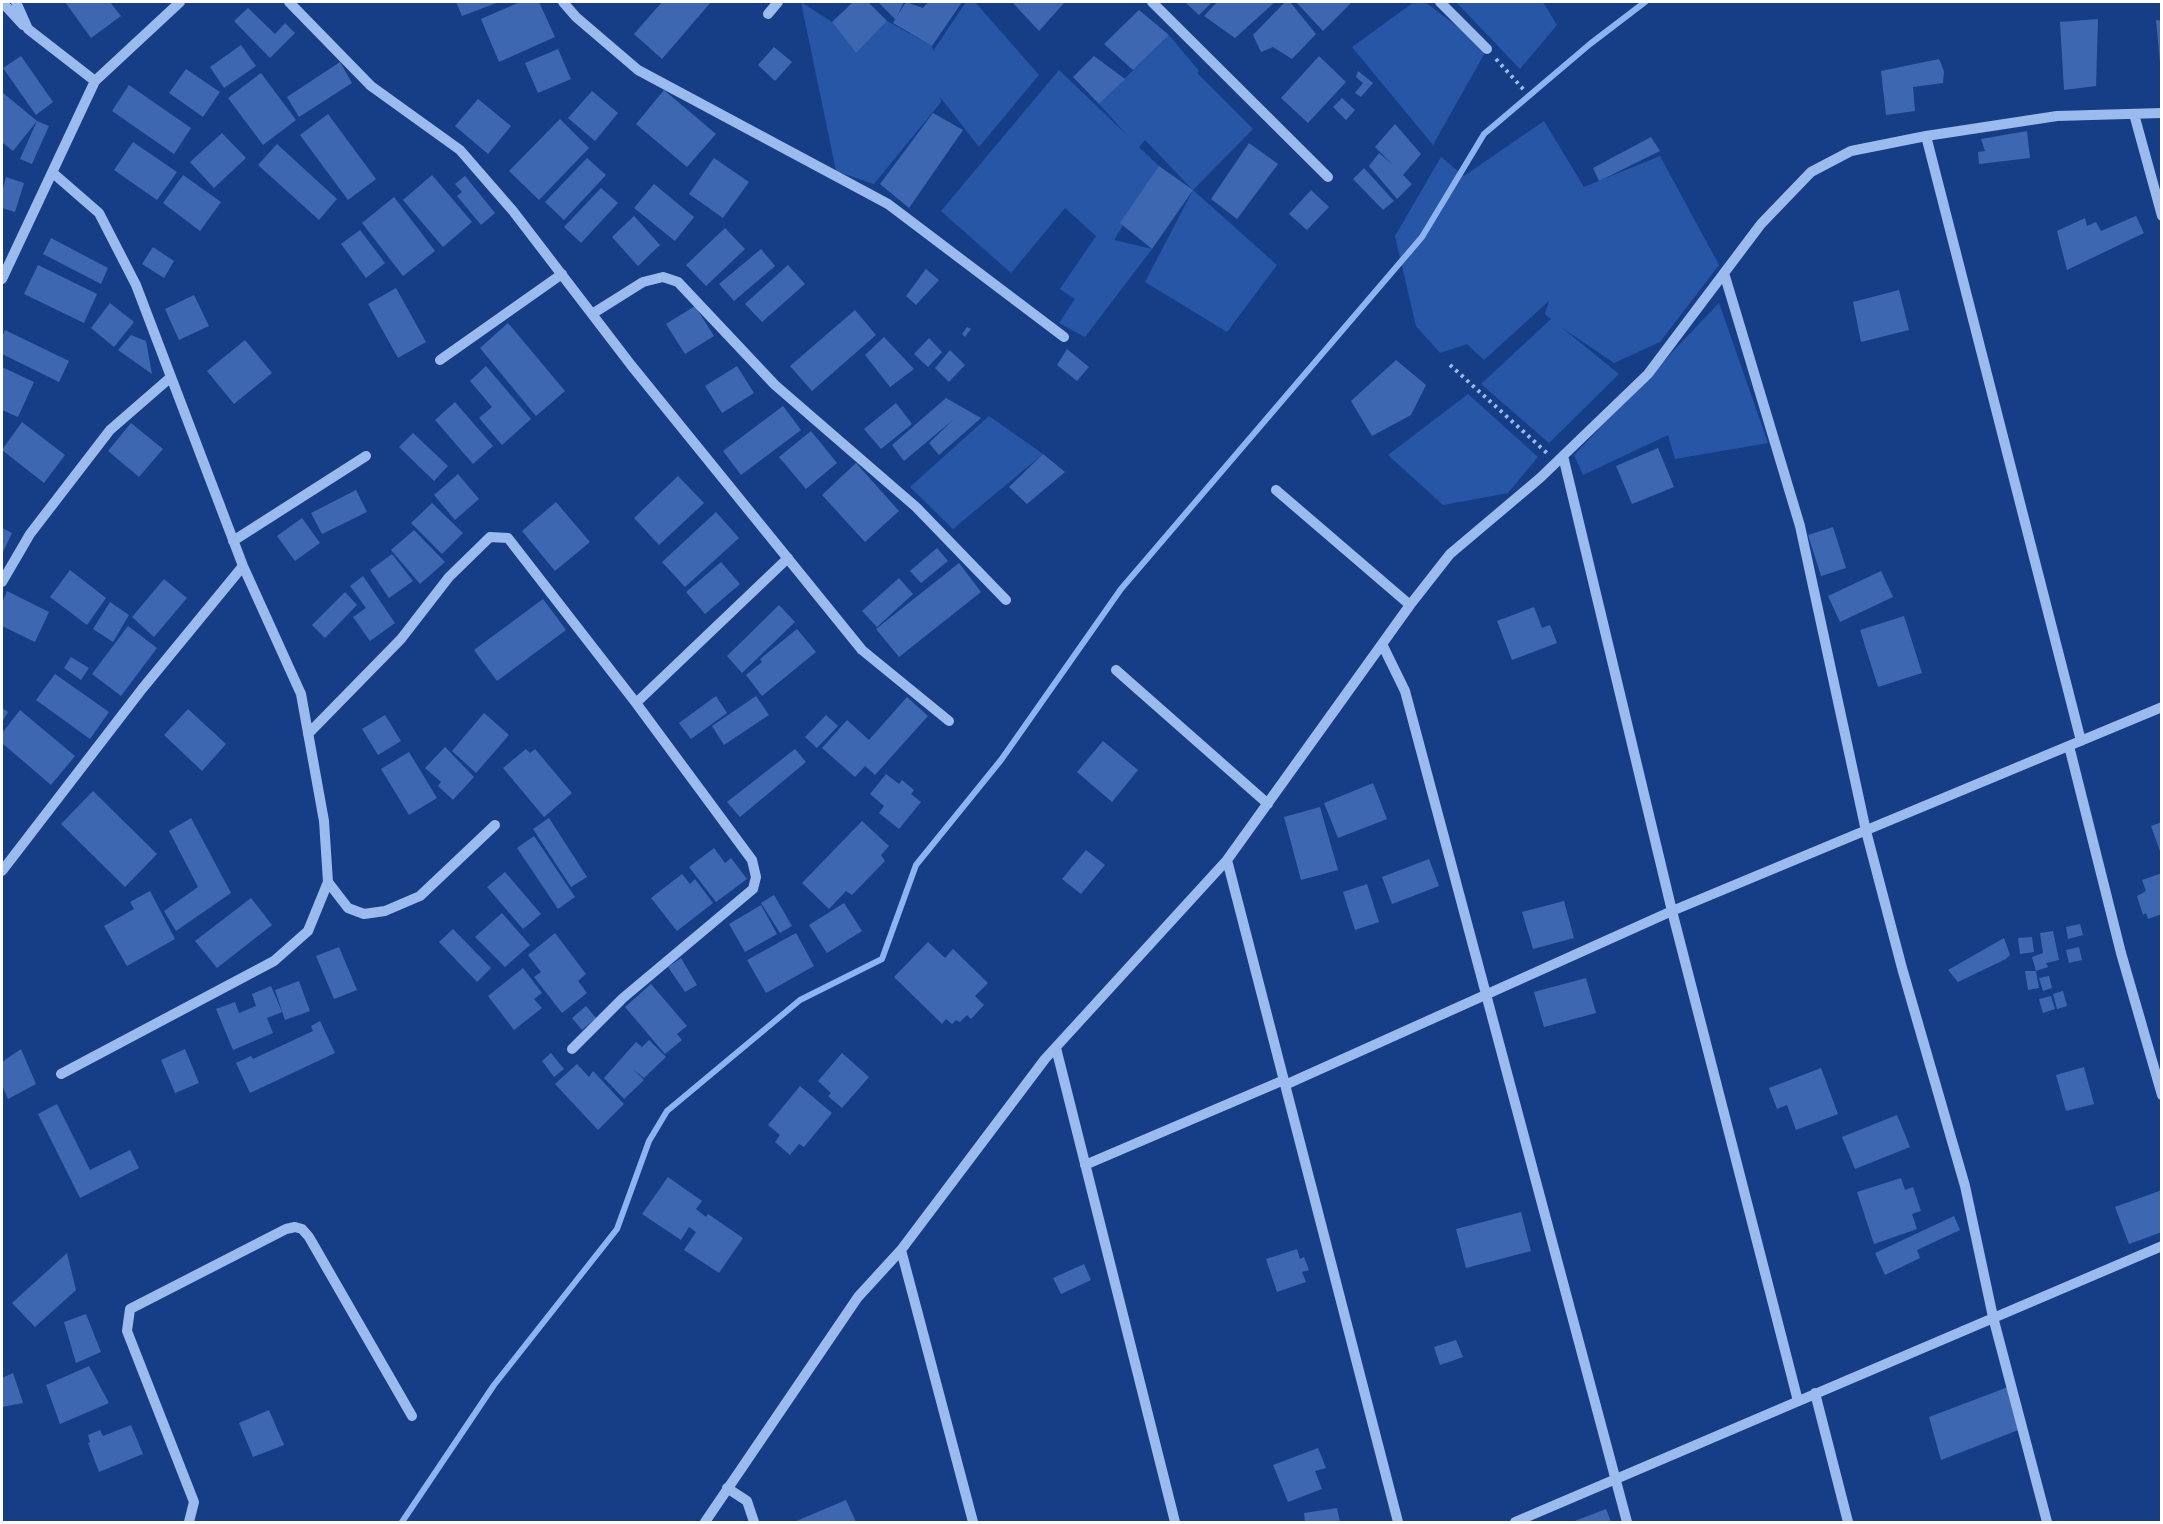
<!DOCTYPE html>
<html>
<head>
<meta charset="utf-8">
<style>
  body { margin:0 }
  #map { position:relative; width:2163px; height:1524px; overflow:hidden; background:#153e87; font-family:"Varela Round",sans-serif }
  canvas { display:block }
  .frame { position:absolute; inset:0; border:3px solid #fff; pointer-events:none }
</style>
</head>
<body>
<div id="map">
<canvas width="2163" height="1524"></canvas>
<div class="frame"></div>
</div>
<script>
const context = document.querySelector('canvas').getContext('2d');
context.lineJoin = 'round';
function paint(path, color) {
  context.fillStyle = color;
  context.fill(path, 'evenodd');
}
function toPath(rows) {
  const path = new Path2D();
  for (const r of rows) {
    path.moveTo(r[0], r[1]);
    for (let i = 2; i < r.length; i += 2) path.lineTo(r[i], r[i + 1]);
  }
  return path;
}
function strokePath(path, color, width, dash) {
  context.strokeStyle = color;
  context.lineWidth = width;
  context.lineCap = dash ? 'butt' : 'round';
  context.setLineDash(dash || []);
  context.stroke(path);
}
const green = toPath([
  [801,2,832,22,856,53,887,21,932,46,933,51,966,2,975,2,1039,75,979,147,940,97,941,102,874,184,836,171],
  [1414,2,1425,2,1487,49,1433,145,1352,47],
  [1456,2,1543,2,1557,25,1520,69],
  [1169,35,1199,71,1197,73,1253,129,1193,190,1277,265,1227,332,1145,282,1193,190,1145,140,1139,147,1159,166,1114,240,1152,249,1085,337,1059,323,1075,299,1060,289,1096,236,1065,208,1011,273,941,211,1059,70,1128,136,1099,104],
  [1544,121,1584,187,1660,156,1719,265,1660,342,1614,363,1561,327,1619,374,1549,443,1481,384,1551,319,1545,314,1549,301,1484,360,1467,344,1440,353,1416,326,1395,236,1441,157,1464,176],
  [1719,303,1768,443,1675,459,1668,435,1583,475,1574,455],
  [1468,394,1538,457,1508,493,1443,505,1388,455],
  [989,416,1043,454,953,529,910,487]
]);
const stream = toPath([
  [402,1522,494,1385,617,1229,649,1141,667,1111,800,1000,882,959,916,865,1001,760,1121,589,1422,237,1484,134,1590,44,1645,2]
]);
const building = toPath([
  [65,2,110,2,121,16,91,38],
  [456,2,499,2,462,16],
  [520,2,539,2,555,37,499,62,481,19],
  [662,2,711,2,662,59,634,34],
  [853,2,868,2,887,21,856,53,832,22],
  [878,2,904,2,897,16,906,2,923,8,928,2,962,2,932,46,893,23,895,19],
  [1012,2,1065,2,1039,31],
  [1185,2,1212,2,1199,15],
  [1217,2,1275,2,1235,38,1204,16],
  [1285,2,1290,2,1316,34,1292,59,1273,47,1261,52,1253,35],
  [1296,2,1352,2,1323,31],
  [248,8,275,34,285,23,295,33,270,58,234,21],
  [1139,10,1169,35,1133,70,1104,44],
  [2098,19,2096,86,2064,90,2060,22],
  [2156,20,2162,21,2162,62,2160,62],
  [241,45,256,66,224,88,210,67],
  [774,47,792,62,775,81,758,65],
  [558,49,571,79,538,93,525,63],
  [21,56,53,102,36,115,3,68],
  [1094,56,1125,79,1099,104,1073,77],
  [1319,56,1346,82,1308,123,1281,98],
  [1939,59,1944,71,1943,83,1913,87,1915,111,1886,115,1881,71],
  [340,62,352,83,299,117,287,97],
  [186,69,220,92,203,117,169,93],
  [1358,71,1373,83,1361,97,1355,93,1363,83,1356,77],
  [261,73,296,120,263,145,228,98],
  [129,85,191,128,174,154,112,111],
  [664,90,716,134,687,167,636,124],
  [592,91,618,113,595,141,568,118],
  [2,92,37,121,13,151,2,142],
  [1342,98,1355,110,1346,120,1333,107],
  [478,99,511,126,488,154,455,126],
  [933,113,963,130,909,208,880,184],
  [328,114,376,179,348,200,300,135],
  [560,119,589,148,539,200,509,171],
  [37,121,49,126,32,164,20,159],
  [1395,124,1421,154,1403,175,1412,184,1397,199,1369,166,1379,153,1393,165,1375,147],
  [2027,131,2030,158,1979,164,1978,152,1985,151,1981,139],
  [222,133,246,158,214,188,190,162],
  [1651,137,1660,151,1599,181,1593,168],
  [133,142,177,172,157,200,114,170],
  [1249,143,1278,164,1237,219,1211,199],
  [277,144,337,199,319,220,258,165],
  [587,158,606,175,564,220,545,202],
  [714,158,749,182,723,218,689,194],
  [1159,166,1193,190,1152,249,1120,223],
  [1364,168,1394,201,1383,210,1353,179],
  [183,175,221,202,200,231,163,203],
  [432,175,472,222,443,247,403,200],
  [465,176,495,213,481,225,457,196,462,192,455,184],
  [6,177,24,183,15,212,2,208,2,192],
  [654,184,694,217,675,241,634,208],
  [601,188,618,203,581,243,564,227],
  [1311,190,1329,207,1307,230,1289,214],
  [394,197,435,251,403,276,362,223],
  [634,216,660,245,638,266,612,237],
  [2136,216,2144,233,2067,270,2057,231,2085,218,2087,226,2096,222,2101,231],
  [725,228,745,249,706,286,686,265],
  [360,230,385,263,366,278,341,244],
  [51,238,108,268,101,284,43,254],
  [153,247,174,261,164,278,142,264],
  [761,249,775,266,734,301,719,284],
  [38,265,97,294,84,323,24,294],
  [788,265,805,284,762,322,745,304],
  [926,269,939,280,916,305,906,296],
  [396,288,426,342,398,358,368,304],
  [1899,290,1909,330,1861,342,1853,302],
  [194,295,209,326,179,340,165,309],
  [110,303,134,322,114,347,91,328],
  [695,306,714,336,685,354,666,324],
  [855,310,876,335,812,391,790,366],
  [508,323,565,391,536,416,480,348],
  [967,327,971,329,965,337,962,334],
  [5,330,69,361,59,382,2,354,2,337],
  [131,335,146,341,152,374,118,350],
  [884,337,914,369,890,387,865,355],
  [929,338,942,352,928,367,914,354],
  [245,340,272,373,234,404,207,371],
  [1067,349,1089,367,1077,381,1057,365],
  [950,350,965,365,949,382,935,368],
  [1396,360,1426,385,1411,415,1372,436,1351,401],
  [486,366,531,419,502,445,479,418,492,407,470,381],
  [737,366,754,393,722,413,705,386],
  [2,367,34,382,18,417,2,410],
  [946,398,981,418,939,455,929,443,954,419,904,461,892,445],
  [455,402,493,446,473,464,435,420],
  [896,403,912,424,881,449,864,429],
  [783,406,801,430,741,475,723,451],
  [22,422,65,455,44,483,2,450],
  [131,423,163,449,139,477,108,451],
  [811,431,837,463,806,489,779,457],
  [413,433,448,466,434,481,399,447],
  [1658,448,1674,487,1632,504,1616,466],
  [1043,454,1065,472,1027,504,1009,487],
  [856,463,899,511,865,542,822,495],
  [458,474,479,499,455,520,434,495],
  [678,476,704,503,659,545,634,518],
  [356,490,367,512,322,534,311,513],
  [556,502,590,542,555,571,522,531],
  [432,503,463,533,442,554,411,523],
  [716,512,739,538,685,587,662,562],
  [302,518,320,543,295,561,277,536],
  [1833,527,1846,568,1821,576,1808,535],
  [2,528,12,533,2,554],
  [414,530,445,562,420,584,391,550],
  [937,548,948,561,921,583,910,571],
  [392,554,413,581,389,598,370,570],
  [721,562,740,584,705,614,686,592],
  [959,563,981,592,899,657,876,629],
  [70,570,106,598,87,625,50,597],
  [1881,571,1893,597,1840,622,1828,596],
  [363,576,395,623,370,641,353,617,366,608,350,586],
  [899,578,913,594,877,627,862,611],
  [164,579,187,598,154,637,132,617],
  [7,591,49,612,35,642,2,626,2,603],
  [345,592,357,605,325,638,312,625],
  [543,599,566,630,497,681,474,650],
  [110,602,129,615,113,642,93,629],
  [779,605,795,622,742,673,727,656],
  [1534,607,1542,628,1550,625,1557,643,1512,660,1497,621],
  [1904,616,1922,673,1878,687,1860,630],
  [128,626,157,648,121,696,92,674],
  [797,629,816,652,762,696,746,675,762,662,760,659],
  [71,657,89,668,81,680,64,668],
  [55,674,109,712,90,739,36,700],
  [716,696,727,713,691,739,679,723],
  [756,696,769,715,724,745,712,726],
  [907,697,928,716,875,775,865,766,855,777,822,748,847,720,869,740],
  [2,708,8,712,2,722],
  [188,709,226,744,202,771,164,735],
  [20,710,75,756,51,785,2,743,2,733],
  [484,713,509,735,476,773,452,751],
  [385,715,401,741,378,755,362,729],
  [826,715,838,726,817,748,805,737],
  [1103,741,1138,770,1112,802,1077,772],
  [445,747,474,777,453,800,438,786,441,782,425,768],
  [526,749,530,753,535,749,572,793,544,817,503,768],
  [795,749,806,762,740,817,727,802],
  [409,752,437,798,409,815,381,769],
  [886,774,899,784,902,780,914,790,911,794,921,802,899,829,879,813,884,806,870,794],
  [1373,783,1387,819,1338,838,1324,803],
  [93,791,157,854,125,887,61,824],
  [1320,807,1338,870,1301,880,1284,817],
  [191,818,231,893,176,931,164,911,198,887,169,831],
  [549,818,587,877,571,887,533,829],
  [862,821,889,846,881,855,885,861,852,895,846,891,829,909,802,883],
  [2162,822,2162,853,2161,854,2151,826],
  [534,836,575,897,558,909,517,848],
  [714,848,725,863,731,858,747,879,716,902,689,867],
  [1086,850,1105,865,1081,894,1062,879],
  [1429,859,1439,886,1392,904,1382,877],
  [505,872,541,914,523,929,487,887],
  [2162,873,2162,914,2148,919,2146,913,2143,915,2137,896,2146,891,2142,880],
  [682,874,690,884,695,879,713,903,677,931,651,898],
  [1367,884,1379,922,1355,930,1343,892],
  [150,891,175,939,127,966,104,926,134,909,130,902],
  [774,895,792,926,780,933,761,903],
  [251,898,272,925,217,968,195,941],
  [1564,901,1574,938,1533,949,1522,912],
  [844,903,862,931,827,953,809,925],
  [761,905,777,934,745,952,729,924],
  [502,913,530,945,505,967,475,937],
  [2080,924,2083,935,2068,939,2066,927],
  [453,929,491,968,477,982,439,942],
  [2053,931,2059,960,2046,963,2048,967,2036,971,2032,957,2043,953,2040,933],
  [555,933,586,974,578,981,587,993,562,1013,534,977,541,972,528,955],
  [796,933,814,966,766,993,747,960],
  [2032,937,2034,952,2020,954,2018,938],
  [2004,938,2010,955,2006,959,1958,982,1948,970],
  [928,942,945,958,953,949,988,983,975,996,984,1005,971,1019,967,1015,960,1022,956,1020,952,1024,946,1019,942,1024,894,977],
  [339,947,357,990,334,999,316,956],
  [2079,947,2082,960,2069,963,2066,950],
  [681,958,697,985,685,992,668,967],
  [523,968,542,993,534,999,542,1008,514,1030,488,996],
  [2025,971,2036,971,2039,988,2028,990],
  [2049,976,2052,988,2043,991,2039,978],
  [1586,978,1596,1013,1544,1027,1534,992],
  [299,981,310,1011,285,1020,275,990],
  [651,984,687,1026,677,1034,682,1040,665,1054,625,1007],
  [271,986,282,1012,267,1018,273,1033,233,1050,216,1009,235,1002,239,1013,256,1006,252,994],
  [2063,991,2067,1006,2057,1009,2053,994],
  [2051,996,2055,1009,2043,1013,2039,999],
  [586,1006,596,1018,582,1030,572,1018],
  [320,1021,335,1053,250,1093,236,1063,251,1056,253,1059,313,1031,311,1026],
  [649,1040,666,1057,644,1078,633,1069,644,1080,624,1099,604,1078,636,1042,642,1047],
  [21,1049,36,1084,8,1099,2,1085,2,1062],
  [185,1049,199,1083,175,1093,161,1060],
  [551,1053,564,1069,554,1077,542,1061],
  [842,1053,869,1077,842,1108,828,1096,831,1093,818,1081],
  [577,1064,589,1077,593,1071,624,1104,598,1130,555,1084],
  [2084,1067,2094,1104,2066,1111,2056,1075],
  [1821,1068,1838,1114,1796,1130,1787,1105,1777,1109,1769,1088],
  [800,1086,832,1113,804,1147,799,1144,790,1155,775,1142,780,1135,768,1125],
  [57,1104,90,1170,130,1150,139,1168,80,1198,38,1114],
  [1897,1115,1910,1147,1855,1169,1842,1137],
  [668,1177,702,1201,696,1209,706,1217,708,1214,743,1238,719,1273,684,1250,696,1232,689,1227,681,1240,642,1214],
  [1901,1178,1905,1190,1913,1187,1921,1211,1912,1214,1917,1229,1874,1244,1857,1192],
  [2162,1190,2162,1232,2129,1244,2115,1207],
  [1521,1212,1531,1251,1466,1268,1456,1229],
  [1954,1216,1960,1230,1917,1250,1920,1258,1885,1275,1875,1253],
  [1297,1249,1300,1259,1304,1257,1309,1270,1302,1272,1306,1282,1277,1292,1266,1259],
  [67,1253,76,1290,35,1327,12,1303],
  [1084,1264,1091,1280,1061,1294,1053,1278],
  [86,1314,101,1352,76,1363,64,1322],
  [1456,1340,1463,1357,1440,1365,1434,1347],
  [89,1366,109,1403,60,1424,46,1385],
  [13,1373,23,1403,2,1407,2,1378],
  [2008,1387,2021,1429,1941,1460,1929,1417],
  [269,1410,284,1445,253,1457,239,1423],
  [131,1425,143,1454,99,1472,88,1443,90,1442,88,1435,100,1430,103,1436],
  [1318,1448,1326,1468,1315,1471,1322,1489,1288,1502,1273,1465],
  [846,1500,856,1522,794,1522],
  [1337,1508,1340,1522,1305,1522,1304,1513],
  [1606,1509,1611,1522,1572,1522]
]);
const path = toPath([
  [1496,59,1524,90],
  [1450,365,1547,453]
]);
const minor = toPath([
  [2,2,23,25],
  [16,2,28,29,95,81],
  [289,2,371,86,460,150,513,211,631,365,862,650,949,721],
  [563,2,576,17,638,70,888,204,1064,337],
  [1152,2,1328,177],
  [1440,2,1487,49],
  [768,14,778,2],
  [2134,114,2162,216],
  [1926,136,2081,741],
  [53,173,99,213,136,285,243,566,301,694,324,821,328,882,308,931,274,961,61,1074],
  [1724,273,1800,526,1866,831,1902,968,1965,1186,1993,1317,2047,1522],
  [2,279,95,81,180,2],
  [592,314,643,282,663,277,678,282,775,385,916,507,1006,600],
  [440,360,562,274],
  [1563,456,1672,911,1798,1401],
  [1276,490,1410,605],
  [233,541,366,456],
  [2,582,30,534,110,430,171,377],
  [1382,644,1405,691,1627,1522],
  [1116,670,1268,804],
  [636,703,788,558],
  [308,734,401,639,449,577,490,537,508,538,636,703,752,860,756,877,753,889,623,998,572,1049],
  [2069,746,2121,953,2162,1095],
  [1227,860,1398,1522],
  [2,871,142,689,243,566],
  [328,882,348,908,364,914,385,911,420,896,495,825],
  [1056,1048,1175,1522],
  [1285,1085,1672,911,2162,707],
  [1085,1165,1284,1080],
  [901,1250,973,1522],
  [1815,1393,1848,1522],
  [727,1488,747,1501,754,1522],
  [189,1522,194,1502,127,1331,130,1309,286,1229,295,1227,302,1229,309,1237,412,1416],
  [705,1522,858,1297,901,1250,1045,1059,1227,860,1410,605,1450,554,1540,478,1648,374,1761,224,1811,172,1851,151,1926,136,2057,116,2162,113],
  [1515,1522,2162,1246]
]);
paint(green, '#2756a6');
strokePath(stream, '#8db4f1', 6);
paint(building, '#3d68b1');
strokePath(path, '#9bbaee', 4, [3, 4.5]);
strokePath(minor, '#9bbaee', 10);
</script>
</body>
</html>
